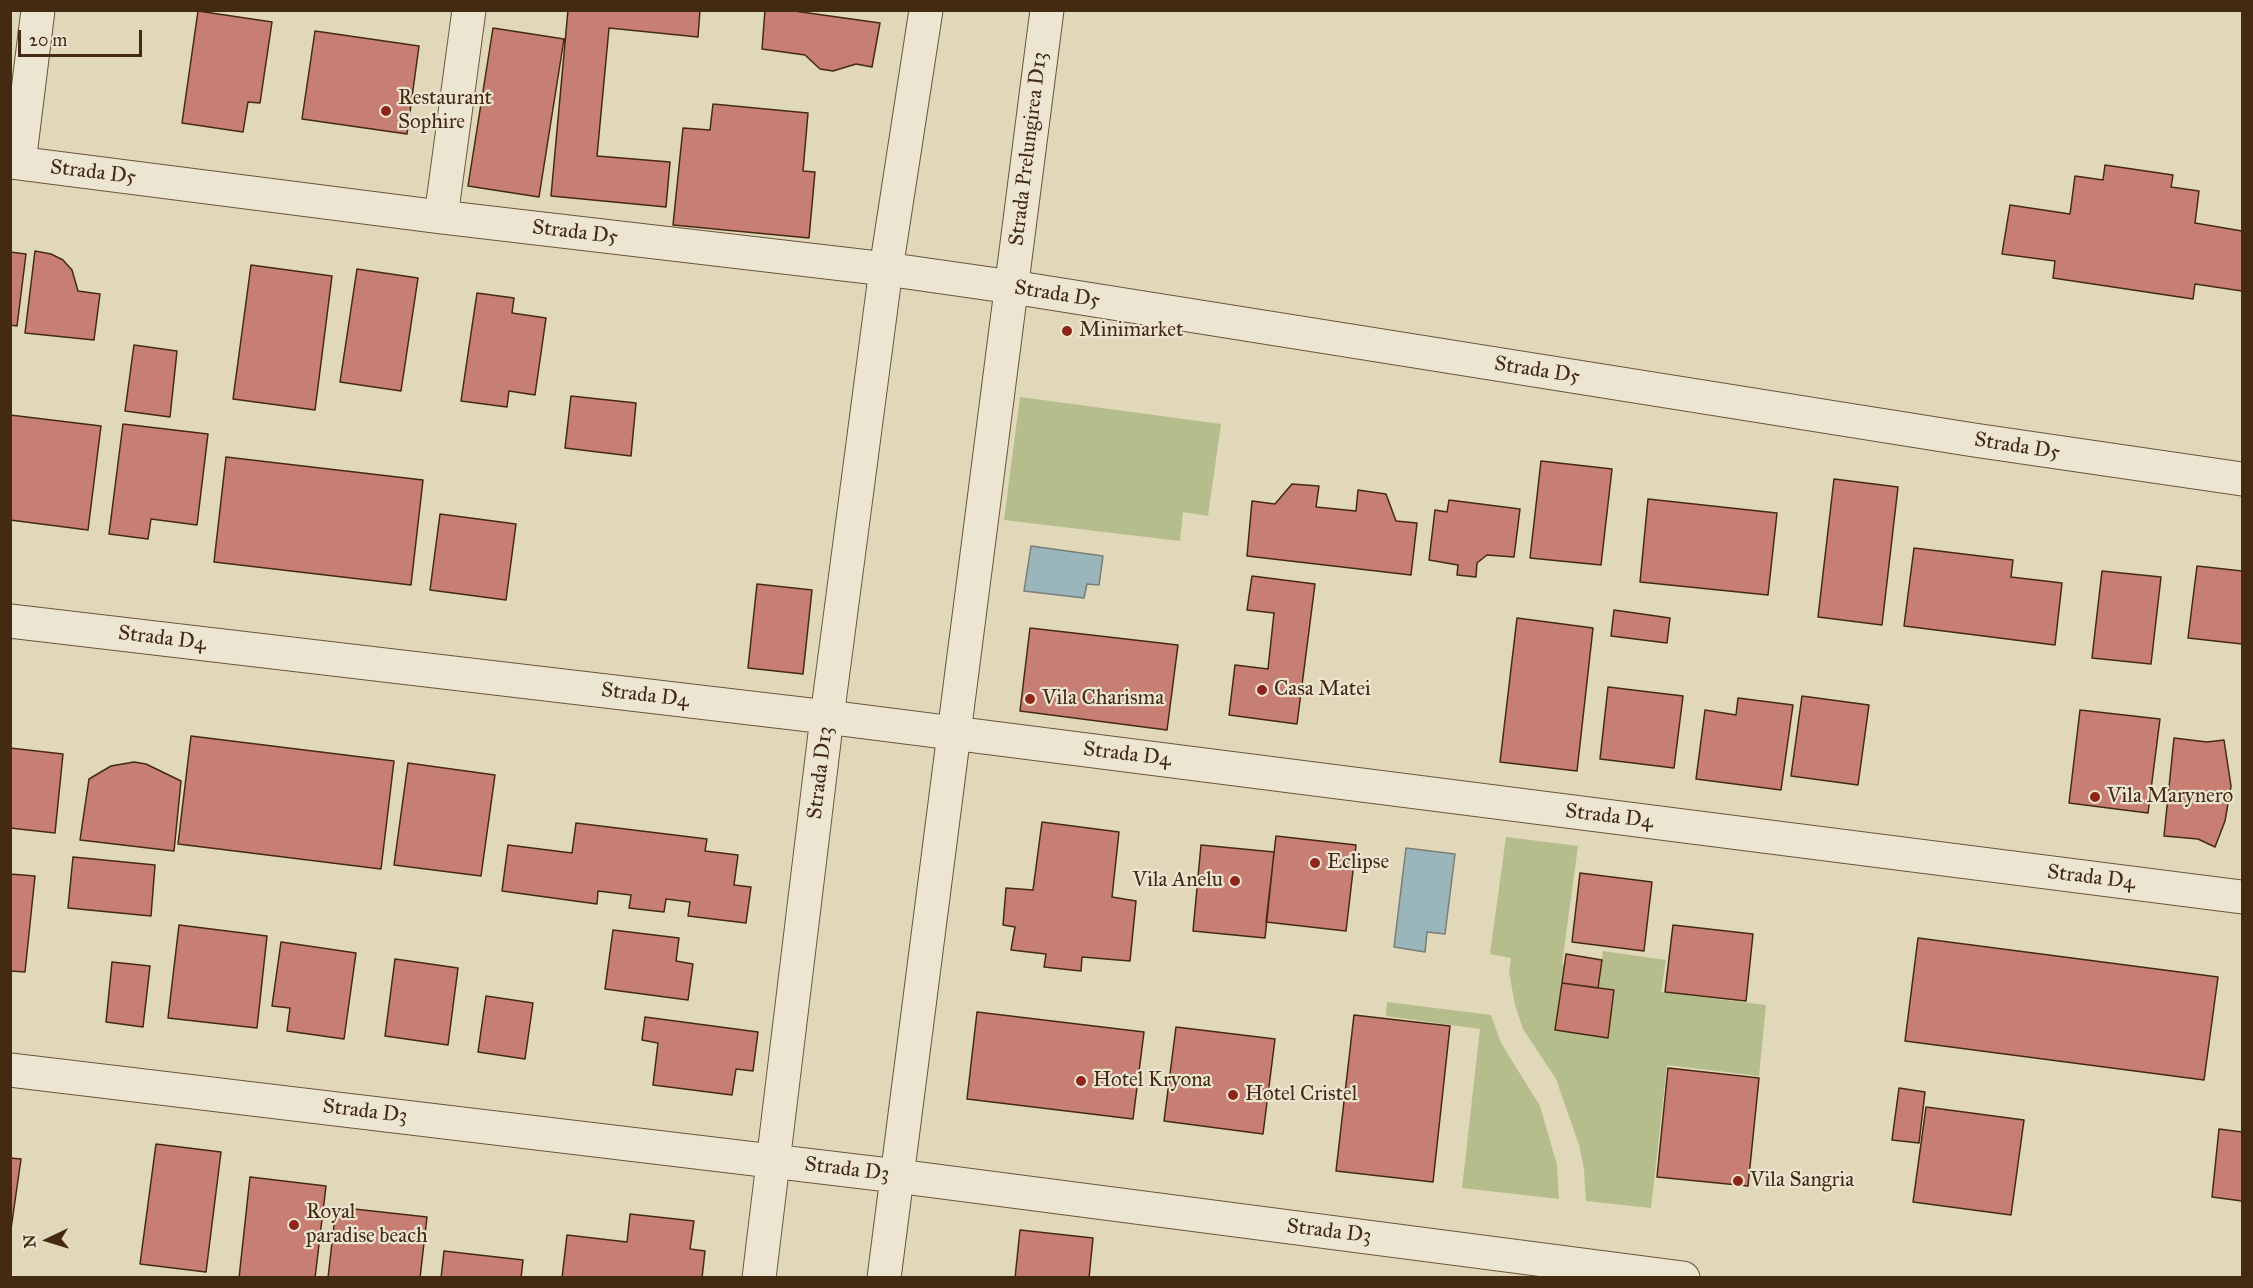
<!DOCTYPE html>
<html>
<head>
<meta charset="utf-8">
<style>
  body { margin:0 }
  #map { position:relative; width:2253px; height:1288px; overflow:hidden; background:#e1d7b9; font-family:"IM FELL Great Primer",serif }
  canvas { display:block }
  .frame { position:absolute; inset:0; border:12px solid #442a11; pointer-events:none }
  .north { position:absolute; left:18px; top:1210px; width:60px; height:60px; -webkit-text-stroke:4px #ece5d2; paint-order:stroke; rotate:266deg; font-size:16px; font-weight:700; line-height:24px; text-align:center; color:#442a11 }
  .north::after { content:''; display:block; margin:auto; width:21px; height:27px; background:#442a11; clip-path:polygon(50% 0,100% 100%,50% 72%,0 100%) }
  .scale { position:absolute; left:18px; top:30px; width:124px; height:27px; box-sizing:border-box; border:3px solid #442a11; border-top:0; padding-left:8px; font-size:18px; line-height:21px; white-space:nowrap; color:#442a11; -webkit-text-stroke:4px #ece5d2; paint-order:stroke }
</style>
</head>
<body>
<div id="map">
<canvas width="2253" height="1288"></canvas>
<div class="frame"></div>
<div class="north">N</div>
<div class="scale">20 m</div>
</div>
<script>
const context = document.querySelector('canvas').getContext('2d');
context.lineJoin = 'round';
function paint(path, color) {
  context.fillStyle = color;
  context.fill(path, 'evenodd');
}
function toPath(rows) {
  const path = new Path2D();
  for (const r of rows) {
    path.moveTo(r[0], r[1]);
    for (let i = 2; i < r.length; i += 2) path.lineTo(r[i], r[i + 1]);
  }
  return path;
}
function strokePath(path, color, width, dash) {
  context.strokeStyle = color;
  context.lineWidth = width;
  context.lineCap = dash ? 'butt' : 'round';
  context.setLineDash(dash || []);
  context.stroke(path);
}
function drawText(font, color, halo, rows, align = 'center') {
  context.font = font + ' "IM FELL Great Primer",serif';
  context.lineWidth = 4.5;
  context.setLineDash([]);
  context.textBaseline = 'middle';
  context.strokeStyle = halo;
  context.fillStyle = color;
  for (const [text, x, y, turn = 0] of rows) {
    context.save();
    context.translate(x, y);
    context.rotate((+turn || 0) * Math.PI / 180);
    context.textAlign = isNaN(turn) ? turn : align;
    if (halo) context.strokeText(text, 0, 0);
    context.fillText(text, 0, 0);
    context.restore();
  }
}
const green = toPath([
  [1020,397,1221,424,1208,516,1183,512,1180,541,1004,520],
  [1506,837,1578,846,1562,964,1564,965,1555,1031,1608,1038,1615,990,1598,987,1603,951,1666,960,1661,992,1766,1005,1759,1076,1667,1065,1651,1208,1586,1201,1584,1169,1579,1145,1556,1079,1523,1029,1515,1005,1509,972,1511,958,1490,954],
  [1387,1002,1491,1015,1501,1043,1540,1106,1557,1165,1559,1199,1462,1188,1480,1029,1386,1016]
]);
const water = toPath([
  [1031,546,1103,556,1099,585,1087,584,1084,598,1024,591,1031,546],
  [1406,848,1455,854,1445,934,1427,932,1425,952,1394,947,1406,848]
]);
const building = toPath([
  [568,10,700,10,698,37,609,28,597,156,670,162,666,207,551,196,568,10],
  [765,10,787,10,880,23,872,67,856,64,833,71,820,69,805,55,762,49,765,10],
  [198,11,272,22,260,103,248,102,243,132,182,123,198,11],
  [493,28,564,39,539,197,468,186,493,28],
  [315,31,419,46,407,134,302,119,315,31],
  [713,104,808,113,803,171,815,172,809,238,673,225,683,128,710,130,713,104],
  [2105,165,2173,175,2171,187,2199,191,2195,223,2242,231,2242,291,2195,284,2193,299,2053,278,2055,261,2002,254,2010,205,2070,214,2075,176,2103,180,2105,165],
  [35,251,51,254,63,260,72,270,78,291,100,294,94,340,25,333,35,251],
  [10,252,26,254,17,326,10,325,10,252],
  [251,265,332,276,315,410,233,399,251,265],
  [357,269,418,278,401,391,340,382,357,269],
  [477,293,514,298,512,313,546,318,535,395,509,391,507,407,461,401,477,293],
  [134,345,177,351,170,417,125,411,134,345],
  [571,396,636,403,631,456,565,448,571,396],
  [10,415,101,426,88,530,10,520,10,415],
  [123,424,208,434,197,525,151,519,148,539,109,534,123,424],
  [226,457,423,480,411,585,214,562,226,457],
  [1541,461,1612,469,1601,565,1530,558,1541,461],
  [1834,479,1898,487,1882,625,1818,617,1834,479],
  [1292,484,1319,486,1316,507,1356,511,1358,490,1386,494,1396,521,1417,523,1411,575,1247,556,1252,501,1275,504,1292,484],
  [1648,499,1777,513,1768,595,1640,582,1648,499],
  [1449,500,1520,509,1514,557,1487,555,1477,563,1476,577,1457,575,1458,565,1429,560,1435,510,1447,512,1449,500],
  [440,514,516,524,506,600,430,590,440,514],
  [1914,548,2013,560,2011,577,2062,583,2055,645,1904,626,1914,548],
  [2197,566,2242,571,2242,644,2188,638,2197,566],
  [2102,571,2161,577,2151,664,2092,658,2102,571],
  [1252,576,1315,584,1297,724,1229,715,1235,665,1268,669,1274,613,1247,610,1252,576],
  [757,584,812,590,803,674,748,668,757,584],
  [1614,610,1670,618,1667,643,1611,636,1614,610],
  [1517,618,1593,628,1577,771,1500,762,1517,618],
  [1030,628,1178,645,1167,730,1020,711,1030,628],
  [1608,687,1683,696,1674,768,1600,759,1608,687],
  [1802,696,1869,705,1858,785,1791,776,1802,696],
  [1738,698,1793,705,1781,790,1696,779,1705,710,1736,715,1738,698],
  [2080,710,2160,719,2148,813,2069,803,2080,710],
  [191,736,394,761,381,869,178,844,191,736],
  [2174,738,2207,742,2224,740,2231,786,2225,821,2215,847,2198,839,2164,836,2174,738],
  [10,748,63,754,55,833,10,828,10,748],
  [134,762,146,764,181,781,174,851,80,840,89,779,111,766,134,762],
  [408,763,495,775,481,876,394,865,408,763],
  [1042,822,1119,832,1112,897,1136,901,1130,961,1082,957,1081,971,1044,967,1046,954,1011,950,1015,927,1003,925,1006,888,1033,890,1042,822],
  [576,823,707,839,705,851,738,855,734,885,751,887,746,923,688,916,690,902,666,899,664,912,629,908,631,895,598,891,597,904,502,891,508,845,572,853,576,823],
  [1276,836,1356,845,1346,931,1266,922,1276,836],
  [1201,845,1274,852,1265,938,1193,931,1201,845],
  [73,857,155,865,151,916,68,908,73,857],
  [1580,873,1652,882,1644,951,1572,942,1580,873],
  [10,874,35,876,25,972,10,971,10,874],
  [179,925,267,936,257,1028,168,1018,179,925],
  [1673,925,1753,934,1746,1001,1665,992,1673,925],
  [613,930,679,938,676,961,693,964,688,1000,605,989,613,930],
  [1918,938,2218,977,2204,1080,1905,1041,1918,938],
  [281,942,356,953,344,1039,287,1031,290,1008,272,1006,281,942],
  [1566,954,1602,960,1598,988,1562,983,1566,954],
  [395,959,458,968,448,1045,385,1036,395,959],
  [112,962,150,966,143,1027,106,1022,112,962],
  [1562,983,1614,990,1608,1038,1555,1030,1562,983],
  [486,996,533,1003,525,1059,478,1052,486,996],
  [977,1012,1144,1032,1133,1119,967,1099,977,1012],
  [1354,1015,1450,1026,1433,1182,1336,1171,1354,1015],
  [645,1017,758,1032,753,1071,736,1069,732,1095,653,1085,658,1043,642,1040,645,1017],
  [1176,1027,1275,1039,1263,1134,1164,1121,1176,1027],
  [1668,1068,1759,1078,1748,1186,1657,1177,1668,1068],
  [1899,1088,1925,1092,1919,1143,1892,1140,1899,1088],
  [1926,1107,2024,1120,2011,1215,1913,1202,1926,1107],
  [2219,1129,2242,1132,2242,1201,2212,1197,2219,1129],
  [156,1144,221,1152,206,1272,140,1264,156,1144],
  [10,1158,21,1159,10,1236,10,1158],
  [250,1177,326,1186,315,1278,239,1278,250,1177],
  [336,1207,427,1217,420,1278,328,1278,336,1207],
  [630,1214,694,1221,690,1249,705,1251,702,1278,562,1278,567,1235,627,1242,630,1214],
  [1020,1230,1093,1238,1089,1278,1015,1278,1020,1230],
  [444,1251,523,1260,521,1278,441,1278,444,1251]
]);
const minor = toPath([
  [10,162,441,217,886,269,1012,287,1974,440,2242,479],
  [19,163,38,10],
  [441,217,469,10],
  [10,621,827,717,2242,897],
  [10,1070,897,1176,1683,1278],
  [759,1278,827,717,886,269,926,10],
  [884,1278,1047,10]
]);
const markers = [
  [386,111,6,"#8f2418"],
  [1067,331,6,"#8f2418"],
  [1262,690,6,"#8f2418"],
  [1030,699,6,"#8f2418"],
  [2095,797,6,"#8f2418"],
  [1315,863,6,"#8f2418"],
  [1235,881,6,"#8f2418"],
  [1081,1081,6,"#8f2418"],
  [1233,1095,6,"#8f2418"],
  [1738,1181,6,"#8f2418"],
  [294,1225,6,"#8f2418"]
];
const poiNames = [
  ["Restaurant",398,99],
  ["Sophire",398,123],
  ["Minimarket",1079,331],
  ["Casa Matei",1274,690],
  ["Vila Charisma",1042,699],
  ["Vila Marynero",2107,797],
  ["Eclipse",1327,863],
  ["Vila Anelu",1223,881,"right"],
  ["Hotel Kryona",1093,1081],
  ["Hotel Cristel",1245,1095],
  ["Vila Sangria",1750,1181],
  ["Royal",306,1213],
  ["paradise beach",306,1237]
];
const streetNames = [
  ["Strada Prelungirea D13",1029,149,-83],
  ["Strada D5",93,173,7],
  ["Strada D5",575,233,7],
  ["Strada D5",1057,295,9],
  ["Strada D5",1537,371,9],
  ["Strada D5",2017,447,9],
  ["Strada D4",162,639,7],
  ["Strada D4",645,696,7],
  ["Strada D4",1127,755,7],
  ["Strada D13",821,773,-83],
  ["Strada D4",1609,817,7],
  ["Strada D4",2091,878,7],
  ["Strada D3",365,1112,7],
  ["Strada D3",847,1170,7],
  ["Strada D3",1329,1232,7]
];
paint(green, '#b6bd8c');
paint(water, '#9bb6bb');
strokePath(water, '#787e77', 1.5);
paint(building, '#c77f74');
strokePath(building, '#442a11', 1.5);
strokePath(minor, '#6b553b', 35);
strokePath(minor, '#ece5d2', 33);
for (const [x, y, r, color] of markers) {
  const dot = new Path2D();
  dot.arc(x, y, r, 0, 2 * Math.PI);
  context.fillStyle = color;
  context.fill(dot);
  strokePath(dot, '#ece5d2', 2);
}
drawText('21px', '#442a11', '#ece5d2', poiNames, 'left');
drawText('21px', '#442a11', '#ece5d2', streetNames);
</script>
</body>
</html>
